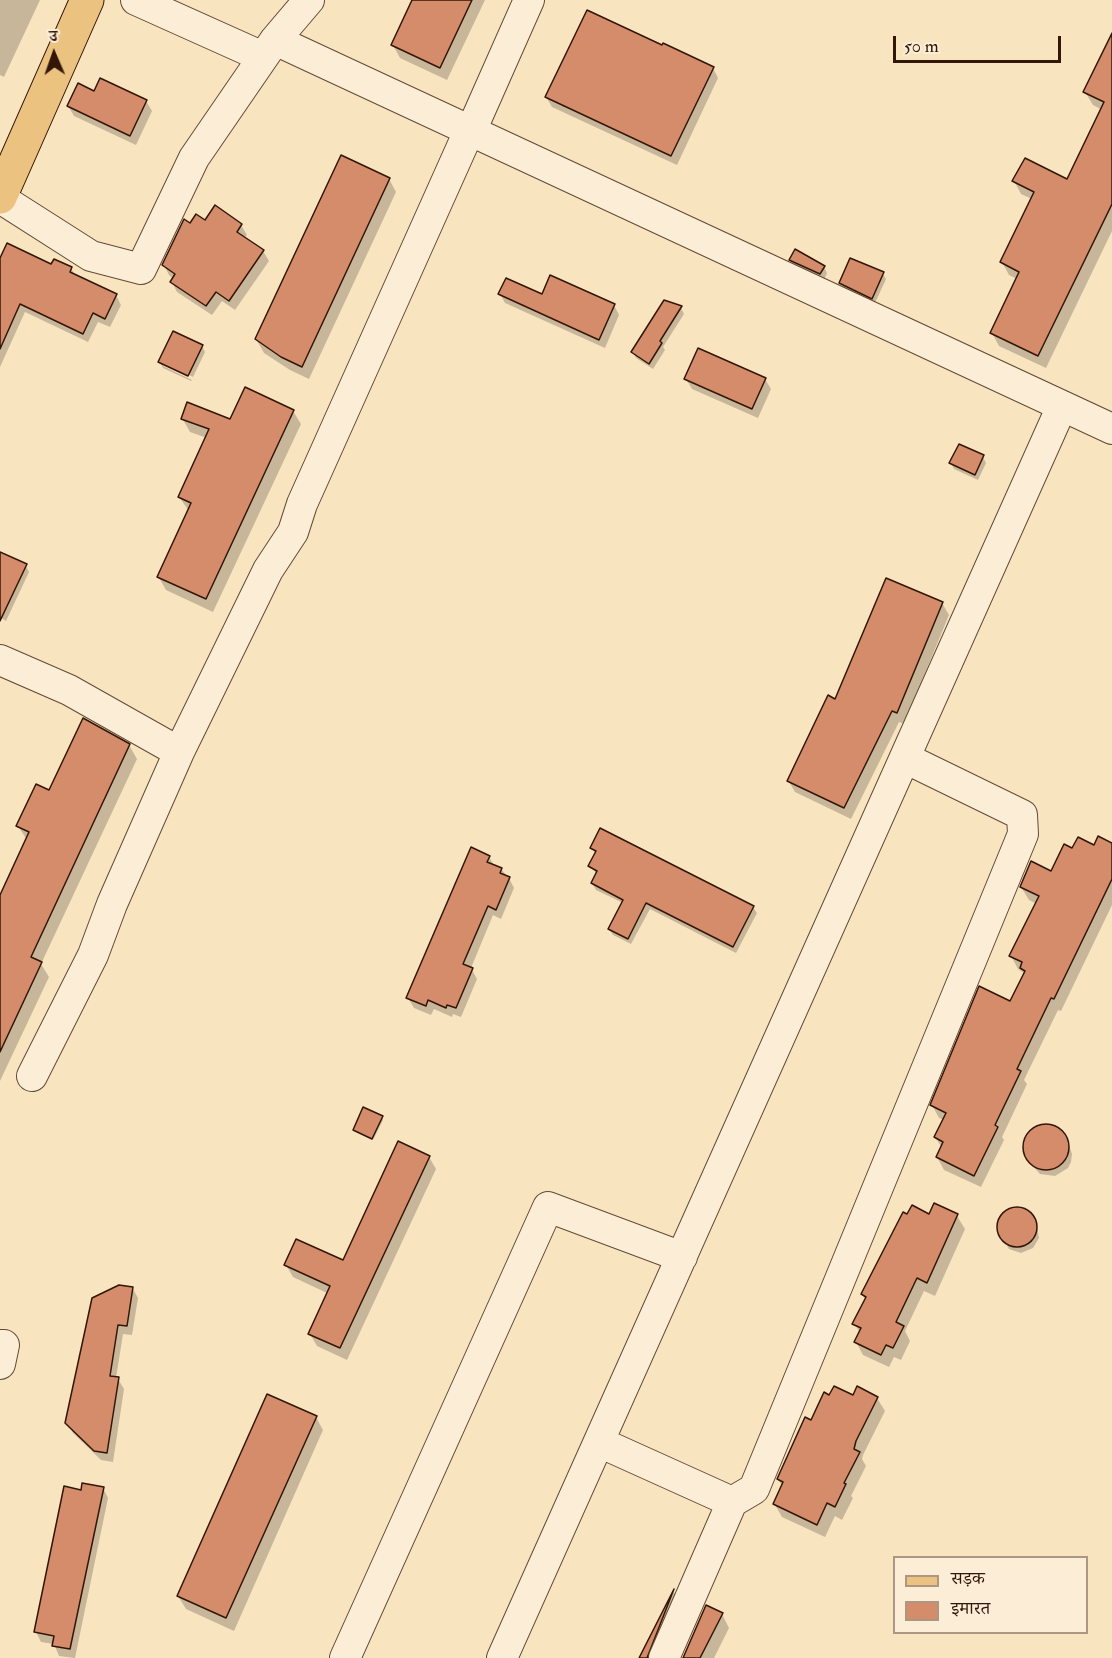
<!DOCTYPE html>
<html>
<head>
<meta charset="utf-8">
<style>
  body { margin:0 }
  #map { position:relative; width:1112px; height:1658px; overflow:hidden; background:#f9e4c0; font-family:"IM FELL Double Pica","Noto Serif Devanagari",serif }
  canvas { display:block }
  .legend { position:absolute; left:893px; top:1556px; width:195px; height:78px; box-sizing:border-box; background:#fbedd6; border:2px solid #ab9784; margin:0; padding:8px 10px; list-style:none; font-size:18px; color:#321708 }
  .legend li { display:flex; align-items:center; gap:12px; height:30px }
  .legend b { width:30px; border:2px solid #ab9784 }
  .north { position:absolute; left:24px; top:24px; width:60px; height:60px; -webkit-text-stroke:4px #fbedd6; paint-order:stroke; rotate:358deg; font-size:16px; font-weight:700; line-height:24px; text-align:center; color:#321708 }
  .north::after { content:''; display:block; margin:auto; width:21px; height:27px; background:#321708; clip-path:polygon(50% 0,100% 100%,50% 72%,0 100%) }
  .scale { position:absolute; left:893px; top:36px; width:168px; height:27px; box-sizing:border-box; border:3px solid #321708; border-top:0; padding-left:8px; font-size:18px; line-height:21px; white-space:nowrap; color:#321708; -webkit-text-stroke:4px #fbedd6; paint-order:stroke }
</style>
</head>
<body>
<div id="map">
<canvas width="1112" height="1658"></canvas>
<ul class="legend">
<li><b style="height:8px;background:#ecc280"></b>सड़क</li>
<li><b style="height:16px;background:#d58c6a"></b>इमारत</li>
</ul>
<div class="north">उ</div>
<div class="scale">50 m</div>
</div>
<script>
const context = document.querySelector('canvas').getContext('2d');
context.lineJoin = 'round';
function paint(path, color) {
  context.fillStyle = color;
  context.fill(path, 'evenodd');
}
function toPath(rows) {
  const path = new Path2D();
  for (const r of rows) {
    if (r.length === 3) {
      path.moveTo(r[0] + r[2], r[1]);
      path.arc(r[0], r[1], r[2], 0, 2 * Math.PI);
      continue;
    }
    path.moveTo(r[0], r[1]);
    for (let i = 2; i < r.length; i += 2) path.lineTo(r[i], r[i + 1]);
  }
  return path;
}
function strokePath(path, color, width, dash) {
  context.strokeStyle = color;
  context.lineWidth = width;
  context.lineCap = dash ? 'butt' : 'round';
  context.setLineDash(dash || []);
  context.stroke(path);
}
const shadow = toPath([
  [0,0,40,0,4,77,0,75],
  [413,0,485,0,447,80,400,58,393,45],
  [1112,49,1112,231,1046,368,999,346,992,333,1017,279,1009,275,1002,262,1032,199,1021,194,1014,181,1067,181,1102,110,1093,105,1085,92],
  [713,68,718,78,677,165,552,107,546,97],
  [95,93,146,101,152,111,136,145,74,116,68,106],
  [389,179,396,192,309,379,290,370,264,353,256,339],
  [205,222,241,225,247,235,244,238,263,251,269,261,235,310,222,301,212,315,177,292,172,282,174,279,169,275,164,265,190,225],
  [790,260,824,267,827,273,824,280,794,266],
  [0,261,71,268,76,277,116,295,121,305,110,327,98,322,88,342,25,312,0,367],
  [883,274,886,279,875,303,844,288,841,283],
  [500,294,543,296,614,305,619,315,605,348,505,303],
  [681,308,684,314,663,347,665,350,653,369,636,358,633,352],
  [202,346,205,352,193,377,163,362,163,366,192,380,191,381,163,368,160,362],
  [686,379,765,379,771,389,758,418,692,389],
  [293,411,301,424,213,612,166,590,158,576,189,511,179,497,207,438,190,432,182,418,231,421],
  [983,457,986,463,978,480,954,469,951,463],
  [0,561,26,566,29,572,6,621,0,617],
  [942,603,949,615,904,724,899,722,851,819,795,792,788,780,836,701],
  [129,745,137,759,41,964,49,977,0,1081,0,898,27,840,18,826,50,792],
  [1112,845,1112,905,1061,1011,1058,1010,1024,1080,1027,1084,1002,1137,1004,1140,981,1187,944,1170,937,1157,942,1148,935,1137,944,1120,939,1118,932,1105,1011,1003,1025,974,1018,969,1011,956,1037,904,1029,900,1021,887,1051,873,1073,850],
  [592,848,753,907,757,913,736,953,650,909,631,944,613,935,609,929,623,903,596,890,592,883,597,874,590,866,596,855],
  [489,857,495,867,501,869,509,878,514,888,501,919,493,915,471,968,477,979,461,1017,453,1014,452,1017,434,1009,431,1015,414,1008,408,998],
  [382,1117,383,1120,373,1140,356,1132,354,1129],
  [1052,1126,1058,1128,1067,1140,1072,1154,1071,1162,1068,1168,1055,1176,1040,1174,1030,1163,1026,1156,1025,1139,1038,1127],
  [429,1157,436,1169,347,1360,317,1346,310,1334,329,1294,293,1277,286,1265,343,1262],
  [935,1205,957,1216,965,1229,935,1296,924,1291,905,1331,910,1341,901,1360,894,1357,889,1367,863,1355,856,1342,860,1333,854,1323,866,1300,862,1294,930,1216],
  [1018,1208,1029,1213,1033,1218,1037,1225,1039,1238,1033,1248,1021,1253,1009,1249,999,1232,998,1226,1002,1215,1012,1209],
  [133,1289,138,1298,132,1335,123,1334,116,1378,118,1379,124,1389,113,1462,101,1460,73,1433,67,1423],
  [830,1397,877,1398,885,1411,863,1455,862,1459,866,1466,851,1496,853,1498,842,1520,835,1516,825,1537,782,1517,774,1503,782,1486,778,1479,811,1422],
  [316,1417,323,1430,234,1631,186,1609,178,1596],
  [103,1488,108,1498,75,1658,59,1656,54,1644,41,1642,36,1632,82,1491],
  [674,1592,680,1603,658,1658,641,1658],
  [722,1614,729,1628,714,1658,684,1658]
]);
const building = toPath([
  [412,0,472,0,440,68,391,45,412,0],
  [587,10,662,45,663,43,714,67,671,156,545,97,587,10],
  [1112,33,1112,204,1038,356,990,333,1019,272,1000,262,1034,192,1012,181,1025,158,1067,179,1104,102,1083,92,1112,33],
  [100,78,147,100,130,136,67,106,78,83,94,91,100,78],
  [341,155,390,178,302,367,281,357,255,339,341,155],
  [215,205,242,224,237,232,264,250,229,301,216,292,206,306,170,282,175,274,162,265,184,219,190,223,196,214,205,220,215,205],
  [7,243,51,264,54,259,72,267,70,272,117,294,105,319,93,313,83,334,20,304,0,349,0,258,7,243],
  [795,249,825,266,820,274,789,260,795,249],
  [850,258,884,272,872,299,839,283,850,258],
  [550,275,615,304,599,340,498,294,506,278,542,294,550,275],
  [664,300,682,306,660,341,662,343,649,364,631,352,664,300],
  [173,331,203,345,188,376,158,362,173,331],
  [698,348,766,378,752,409,684,379,698,348],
  [245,387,294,410,206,599,157,577,191,503,178,497,209,429,181,419,187,402,230,419,245,387],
  [959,444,984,455,975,475,949,463,959,444],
  [0,552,27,564,0,621,0,552],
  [886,578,943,602,897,713,892,711,844,808,787,781,828,695,835,699,886,578],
  [83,718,130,744,31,957,42,962,0,1052,0,895,29,832,16,826,36,784,49,790,83,718],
  [600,828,754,906,733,947,646,903,628,939,608,929,623,900,591,883,597,871,588,866,596,851,590,848,600,828],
  [1098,836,1112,843,1112,879,1054,999,1051,998,1017,1069,1021,1071,995,1125,998,1127,974,1176,936,1157,943,1142,934,1137,946,1113,930,1105,979,986,1010,1001,1025,971,1020,968,1022,962,1009,956,1039,896,1020,887,1031,861,1051,871,1064,844,1072,848,1078,837,1094,845,1098,836],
  [471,847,490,856,487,862,502,868,500,873,510,877,496,910,488,906,463,964,473,968,456,1008,447,1005,446,1008,428,1000,426,1006,406,998,471,847],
  [363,1107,383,1116,372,1139,353,1130,363,1107],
  [1046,1147,23],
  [398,1141,430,1156,340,1348,308,1334,330,1286,284,1265,296,1239,343,1260,398,1141],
  [934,1203,958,1214,927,1283,917,1278,896,1322,904,1326,893,1348,886,1345,881,1355,854,1342,861,1328,852,1324,866,1297,861,1294,903,1212,907,1214,912,1205,929,1214,934,1203],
  [1017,1227,20],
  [119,1285,133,1287,127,1326,118,1325,110,1376,119,1377,107,1453,94,1451,65,1423,92,1298,119,1285],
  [834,1386,853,1395,857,1386,878,1397,856,1441,854,1449,860,1452,844,1483,846,1484,835,1507,827,1503,817,1525,773,1504,783,1482,777,1479,805,1417,811,1420,824,1392,829,1395,834,1386],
  [267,1394,317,1416,226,1618,177,1596,267,1394],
  [82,1483,104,1487,70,1649,52,1646,54,1636,34,1632,64,1486,81,1490,82,1483],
  [674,1589,647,1658,639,1658,674,1589],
  [706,1605,723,1613,700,1658,683,1658,706,1605]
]);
const minor = toPath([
  [136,0,263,57],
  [275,40,1112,429],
  [0,198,91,256,141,269,194,158,275,40,309,0],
  [0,660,69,690,179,752],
  [32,1076,93,955,112,904,179,752,268,570,293,532,302,504,469,131,471,131,529,0],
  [0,1345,4,1345,0,1364],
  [599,1442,732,1502],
  [345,1658,548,1207,682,1257],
  [502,1658,1062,406],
  [664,1658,732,1502,754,1489,1023,834,1022,815,905,758]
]);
const major = toPath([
  [0,197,87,0]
]);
paint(shadow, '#0003');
paint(building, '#d58c6a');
strokePath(building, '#321708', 1.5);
strokePath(minor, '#644a36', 32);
strokePath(major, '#321708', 35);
strokePath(minor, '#fbedd6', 30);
strokePath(major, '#ecc280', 33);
</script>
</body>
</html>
